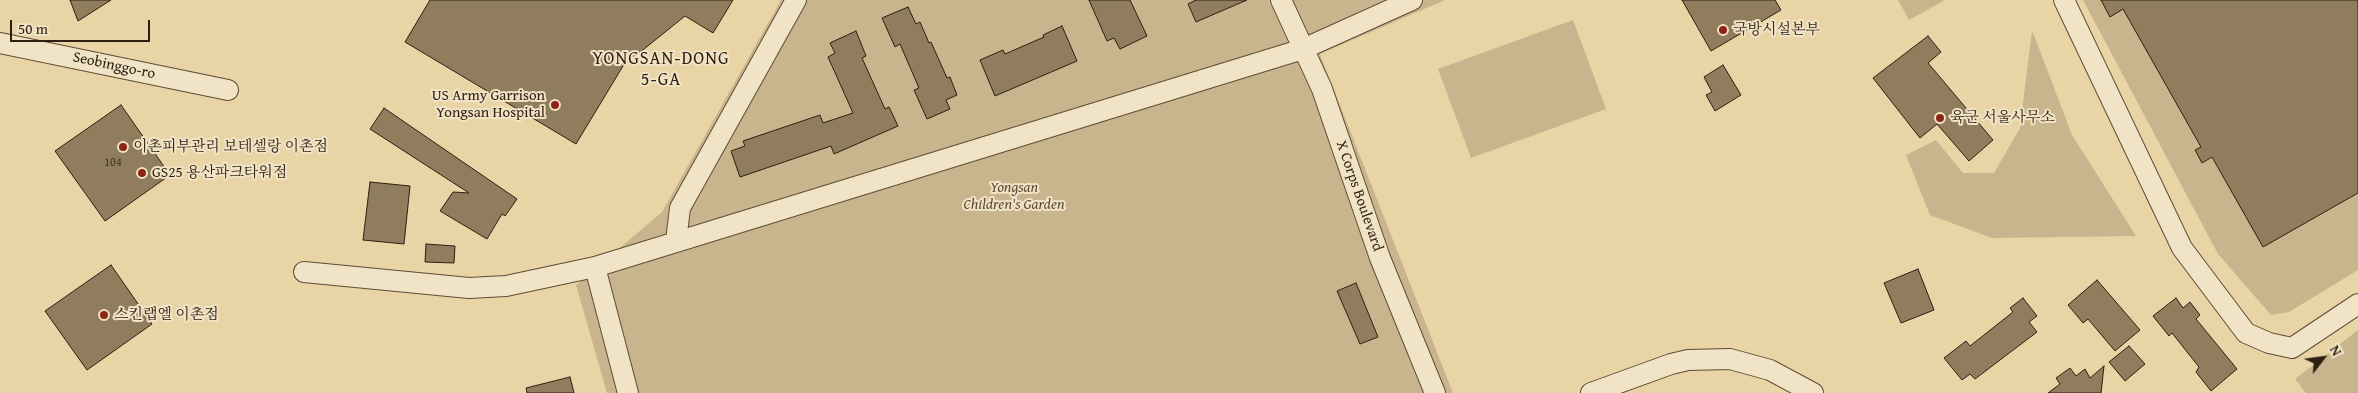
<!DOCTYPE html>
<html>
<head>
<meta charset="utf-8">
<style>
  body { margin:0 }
  #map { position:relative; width:2358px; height:393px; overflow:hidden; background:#e9d4a6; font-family:"Gentium Book Plus",serif }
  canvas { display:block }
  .north { position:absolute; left:2298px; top:333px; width:50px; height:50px; -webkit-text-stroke:4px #f1e3c5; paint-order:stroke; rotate:60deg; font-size:14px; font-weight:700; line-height:20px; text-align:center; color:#2e1f11 }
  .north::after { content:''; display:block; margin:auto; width:18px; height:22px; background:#2e1f11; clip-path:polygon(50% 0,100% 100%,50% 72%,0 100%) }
  .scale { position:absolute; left:10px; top:20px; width:140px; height:22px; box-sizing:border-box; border:2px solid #2e1f11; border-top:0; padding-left:6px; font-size:15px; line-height:18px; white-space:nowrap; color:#2e1f11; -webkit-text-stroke:4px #f1e3c5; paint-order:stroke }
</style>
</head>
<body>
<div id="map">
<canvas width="2358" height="393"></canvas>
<div class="north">N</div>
<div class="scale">50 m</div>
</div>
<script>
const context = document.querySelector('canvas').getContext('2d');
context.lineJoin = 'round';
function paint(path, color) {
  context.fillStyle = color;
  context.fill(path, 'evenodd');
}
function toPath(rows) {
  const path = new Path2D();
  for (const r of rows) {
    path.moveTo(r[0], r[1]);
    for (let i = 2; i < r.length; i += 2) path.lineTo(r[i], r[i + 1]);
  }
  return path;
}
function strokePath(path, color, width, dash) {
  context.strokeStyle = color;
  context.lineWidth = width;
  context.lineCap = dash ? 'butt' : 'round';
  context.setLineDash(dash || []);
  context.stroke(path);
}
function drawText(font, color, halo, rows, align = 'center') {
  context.font = font + ' "Gentium Book Plus","Noto Serif KR",serif';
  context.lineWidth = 4;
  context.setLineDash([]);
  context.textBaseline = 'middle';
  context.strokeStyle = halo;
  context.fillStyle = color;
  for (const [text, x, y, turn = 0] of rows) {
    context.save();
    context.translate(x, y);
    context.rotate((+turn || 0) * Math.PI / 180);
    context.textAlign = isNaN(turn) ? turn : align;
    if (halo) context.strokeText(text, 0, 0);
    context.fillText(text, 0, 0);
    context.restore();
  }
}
const green = toPath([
  [781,0,1445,0,1320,54,1453,393,607,393,576,285,662,212],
  [1898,0,1945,0,1909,20],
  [2083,0,2358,0,2358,270,2289,312,2271,315,2218,254],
  [1573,20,1606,109,1471,158,1438,69],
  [2032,30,2072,135,2136,236,1992,238,1930,215,1906,155,1936,140,1963,173,1994,173,2020,128],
  [2358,330,2358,393,2306,393,2295,379]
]);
const building = toPath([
  [70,0,111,0,78,21,70,0],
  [430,0,733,0,713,33,685,16,623,66,576,144,405,42,430,0],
  [1089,0,1130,0,1147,36,1120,49,1114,38,1107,41,1089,0],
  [1196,0,1247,0,1196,22,1188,4,1196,0],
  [1682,0,1775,0,1781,10,1711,51,1682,0],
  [2101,0,2358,0,2358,193,2263,247,2212,157,2202,163,2195,150,2201,147,2123,9,2110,17,2101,0],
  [908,7,916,24,920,22,929,43,931,42,947,78,950,77,957,95,946,100,950,109,927,119,914,90,919,88,900,44,895,47,882,18,908,7],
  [1062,26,1077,61,995,96,980,60,1003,50,1005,54,1044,37,1043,35,1062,26],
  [856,31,866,56,862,58,885,109,889,107,898,126,834,154,831,146,740,177,731,151,745,146,743,141,820,115,823,123,853,113,828,57,835,53,830,43,856,31],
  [1928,36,1941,52,1928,63,1993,140,1969,161,1937,124,1920,138,1873,78,1928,36],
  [1723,65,1741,95,1715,111,1706,95,1712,92,1704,77,1723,65],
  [121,105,170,175,105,221,55,151,121,105],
  [384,108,517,199,505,216,502,214,487,239,440,211,453,192,469,193,370,129,384,108],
  [370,182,410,186,404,244,363,240,370,182],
  [426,244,455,246,454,263,425,262,426,244],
  [111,265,152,324,87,370,45,311,111,265],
  [1918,269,1934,310,1901,323,1884,283,1918,269],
  [2097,280,2140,330,2115,351,2088,319,2083,323,2068,305,2097,280],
  [1356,283,1378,337,1360,344,1337,291,1356,283],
  [2023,298,2037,316,2029,322,2037,332,1975,379,1970,374,1962,380,1944,358,1966,341,1970,346,2013,312,2010,308,2023,298],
  [2176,298,2183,308,2190,302,2200,315,2196,319,2237,369,2211,391,2196,372,2199,367,2172,333,2169,336,2153,316,2176,298],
  [2129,346,2145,364,2125,381,2109,362,2129,346],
  [2104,366,2101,393,2048,393,2060,384,2056,378,2070,368,2076,376,2085,369,2090,378,2104,366],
  [570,377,574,393,527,393,526,388,570,377]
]);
const minor = toPath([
  [1281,0,1322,89,1380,258,1435,393],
  [2064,0,2182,248,2246,333,2269,343,2292,348,2358,304],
  [0,43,228,90],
  [676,241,680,208,796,0],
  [304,272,469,288,506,286,595,267],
  [628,393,595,267,1303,49,1412,0],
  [1591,393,1671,364,1688,360,1730,359,1770,370,1813,393]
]);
const markers = [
  [1723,30,5,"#8f2418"],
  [555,105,5,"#8f2418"],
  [1940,118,5,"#8f2418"],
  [123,147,5,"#8f2418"],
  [142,173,5,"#8f2418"],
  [104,315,5,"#8f2418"]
];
const numberNames = [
  ["104",113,163]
];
const poiNames = [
  ["국방시설본부",1733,30],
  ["US Army Garrison",545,96,"right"],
  ["Yongsan Hospital",545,113,"right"],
  ["육군 서울사무소",1950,118],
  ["이촌피부관리 보테셀랑 이촌점",133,147],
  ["GS25 용산파크타워점",152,173],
  ["스킨랩엘 이촌점",114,315]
];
const streetNames = [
  ["Seobinggo-ro",114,66,12],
  ["X Corps Boulevard",1359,196,71]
];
const parkNames = [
  ["Yongsan",1014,188],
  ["Children's Garden",1014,205]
];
const quarterNames = [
  ["YONGSAN-DONG",661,59],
  ["5-GA",661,80]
];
paint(green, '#c9b58d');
paint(building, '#8f7d5e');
strokePath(building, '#2e1f11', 1);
strokePath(minor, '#5d4c36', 22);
strokePath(minor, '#f1e3c5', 20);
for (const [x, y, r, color] of markers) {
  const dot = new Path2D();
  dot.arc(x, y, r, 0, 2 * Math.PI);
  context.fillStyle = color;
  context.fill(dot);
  strokePath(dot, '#f1e3c5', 2);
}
drawText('12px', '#463624', null, numberNames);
drawText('15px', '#2e1f11', '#f1e3c5', poiNames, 'left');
drawText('15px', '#2e1f11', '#f1e3c5', streetNames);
drawText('italic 15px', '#5c4c36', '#f1e3c5', parkNames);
context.letterSpacing = '1px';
drawText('18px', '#2e1f11', '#f1e3c5', quarterNames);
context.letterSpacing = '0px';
</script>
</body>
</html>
